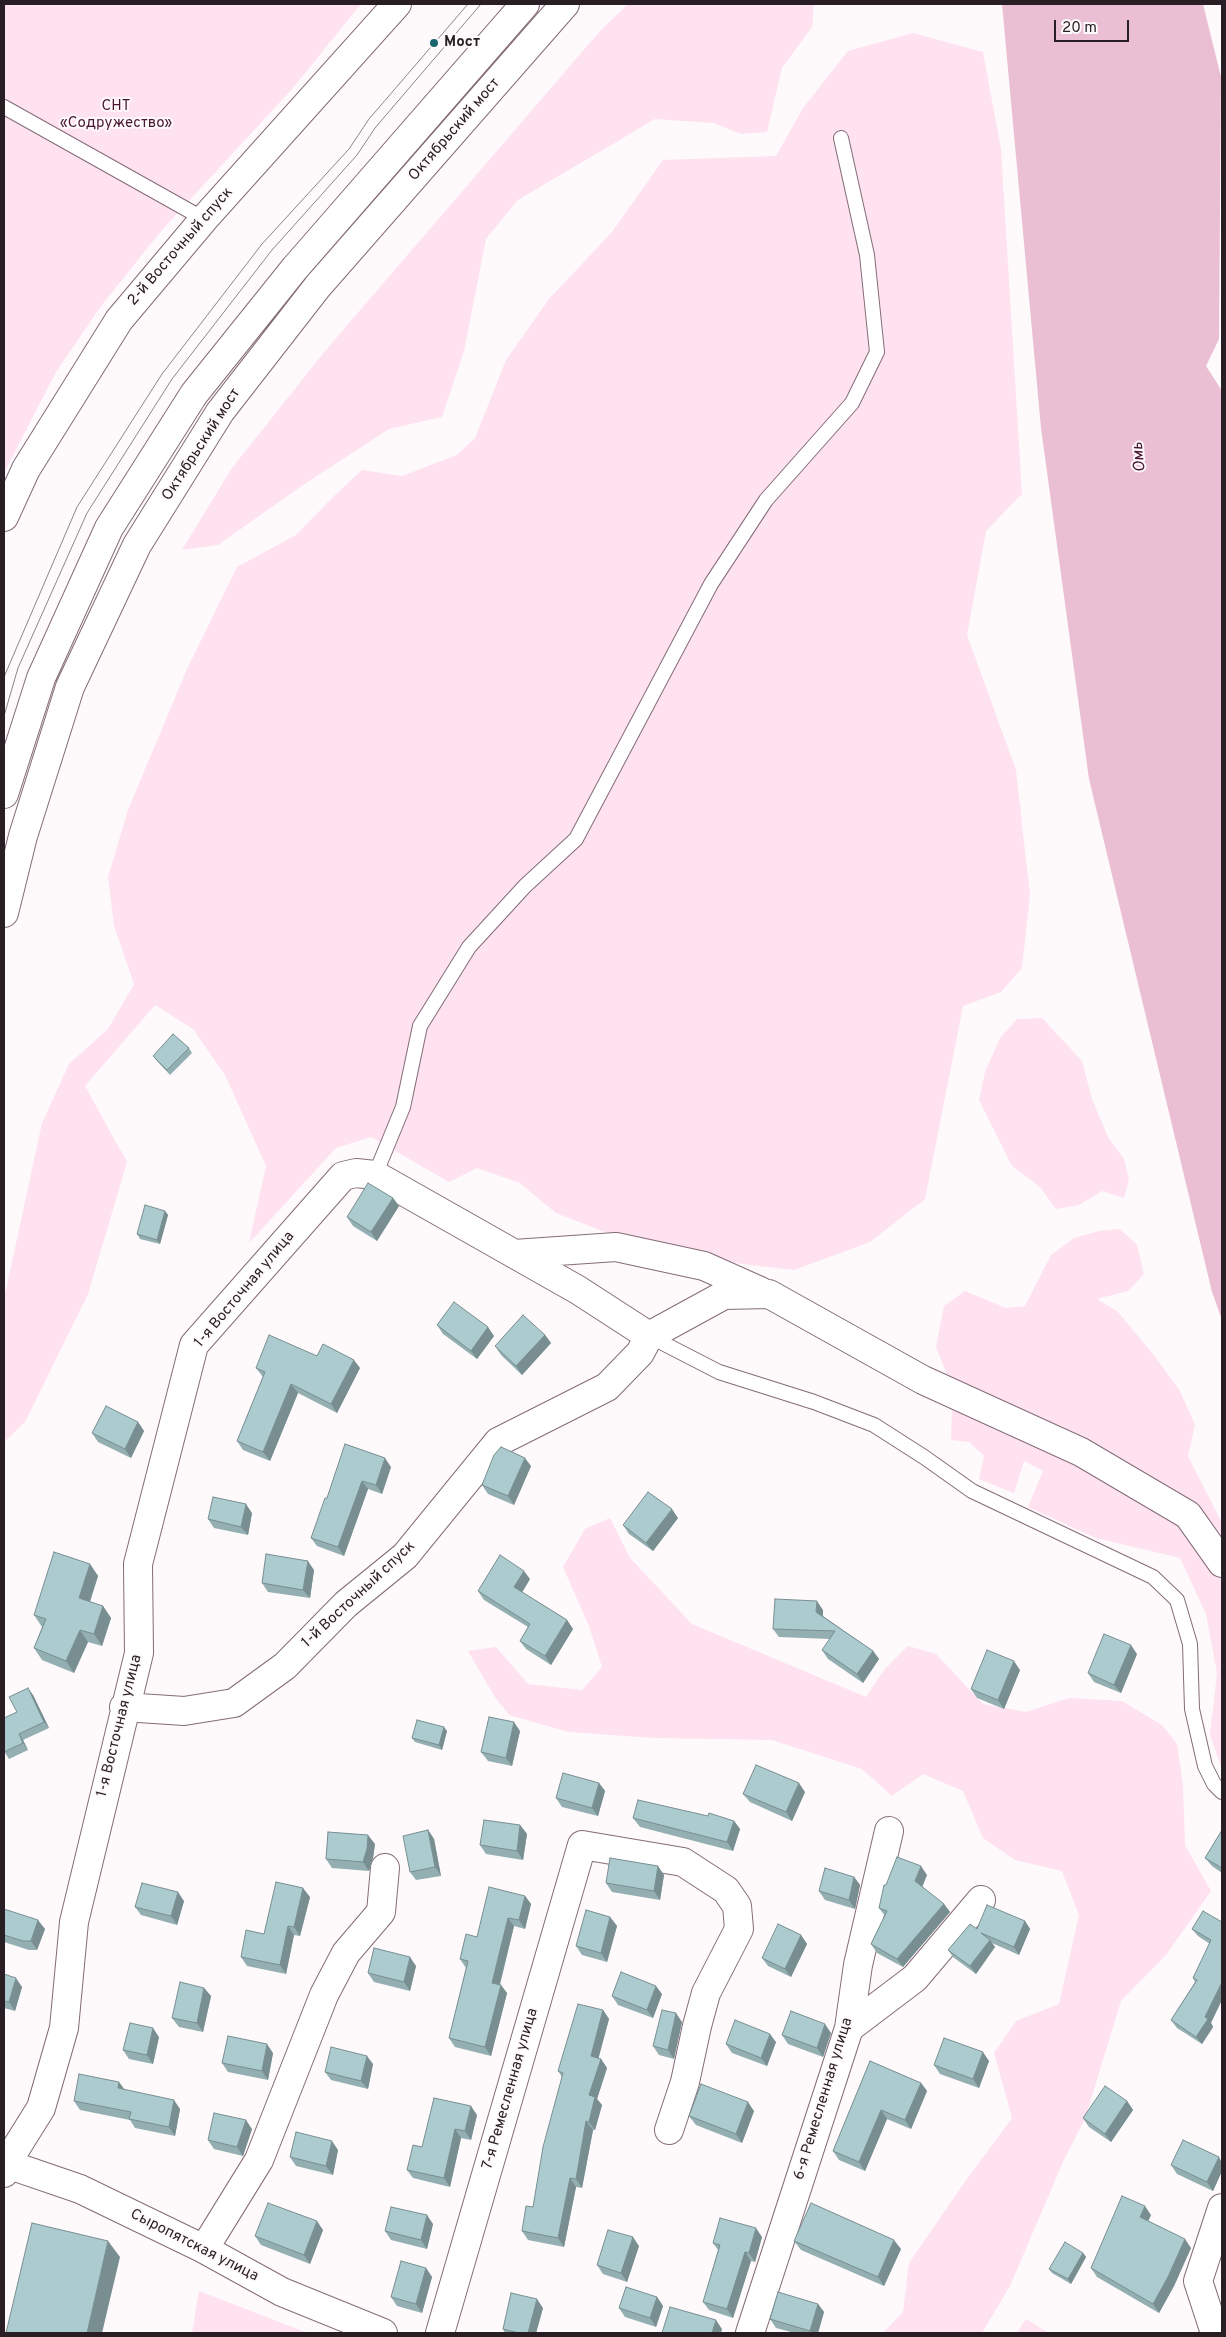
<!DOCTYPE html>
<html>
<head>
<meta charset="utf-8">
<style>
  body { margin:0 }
  #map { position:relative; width:1226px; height:2337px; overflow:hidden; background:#fef9fb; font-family:Overpass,sans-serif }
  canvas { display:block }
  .frame { position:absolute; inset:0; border:5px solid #281e23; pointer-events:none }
  .scale { position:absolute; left:1054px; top:20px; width:75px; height:22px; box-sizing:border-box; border:2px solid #281e23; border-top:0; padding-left:6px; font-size:15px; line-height:18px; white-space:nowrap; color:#281e23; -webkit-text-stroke:4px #fef9fb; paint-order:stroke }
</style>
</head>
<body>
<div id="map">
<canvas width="1226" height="2337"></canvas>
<div class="frame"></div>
<div class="scale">20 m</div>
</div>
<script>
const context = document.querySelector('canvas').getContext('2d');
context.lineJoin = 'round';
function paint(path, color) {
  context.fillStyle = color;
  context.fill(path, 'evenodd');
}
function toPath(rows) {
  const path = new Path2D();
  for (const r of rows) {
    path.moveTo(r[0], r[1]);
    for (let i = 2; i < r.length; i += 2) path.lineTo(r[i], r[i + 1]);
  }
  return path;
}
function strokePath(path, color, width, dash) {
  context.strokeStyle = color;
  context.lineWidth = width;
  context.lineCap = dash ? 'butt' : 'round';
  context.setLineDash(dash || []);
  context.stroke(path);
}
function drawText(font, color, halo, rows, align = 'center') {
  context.font = font + ' Overpass,sans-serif';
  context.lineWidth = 4;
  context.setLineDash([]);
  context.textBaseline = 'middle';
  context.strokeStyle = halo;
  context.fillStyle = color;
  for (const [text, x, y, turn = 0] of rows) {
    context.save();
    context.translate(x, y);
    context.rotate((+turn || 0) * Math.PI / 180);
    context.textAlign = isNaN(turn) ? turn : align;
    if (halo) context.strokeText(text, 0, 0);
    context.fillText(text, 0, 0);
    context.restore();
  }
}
const green = toPath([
  [4,4,361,4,293,88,162,230,101,306,56,372,4,473],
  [628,4,814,4,812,27,782,68,767,132,741,134,713,123,655,119,518,200,486,239,464,351,442,417,389,429,303,485,218,545,182,550,232,468,325,351,600,31],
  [913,33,983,52,1001,149,1022,494,986,531,967,635,1016,770,1030,895,1022,968,1001,992,963,1006,925,1199,870,1242,794,1270,742,1264,633,1243,556,1213,520,1183,477,1168,449,1182,371,1137,336,1148,249,1243,266,1166,225,1075,193,1029,155,1005,85,1086,127,1162,88,1294,25,1422,4,1442,4,1299,42,1123,69,1064,108,1029,134,984,114,926,108,877,128,810,187,669,237,567,296,535,332,498,362,470,402,476,457,455,475,438,506,360,549,299,612,232,663,160,776,156,803,108,848,51],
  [1042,1018,1082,1061,1092,1099,1108,1137,1124,1159,1129,1179,1124,1198,1102,1191,1079,1205,1056,1209,1040,1187,1012,1166,979,1100,985,1072,1000,1038,1017,1019],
  [1120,1229,1137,1245,1144,1274,1128,1291,1097,1299,1117,1311,1156,1358,1180,1391,1195,1425,1188,1456,1222,1523,1222,1769,1210,1735,1217,1673,1206,1614,1180,1558,1096,1538,1028,1507,1043,1471,1024,1461,1014,1493,979,1479,984,1456,969,1442,951,1440,952,1410,949,1380,936,1347,944,1306,965,1291,1006,1308,1025,1306,1051,1255,1074,1238,1099,1231],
  [610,1518,630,1558,692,1624,866,1697,884,1670,908,1646,936,1654,983,1704,1026,1712,1069,1698,1122,1701,1162,1725,1177,1744,1183,1785,1185,1845,1211,1891,1166,1955,1121,2001,1085,2119,1063,2162,1010,2286,982,2333,883,2333,903,2312,909,2263,964,2183,1012,2118,994,2053,1016,2021,1059,2004,1079,1915,1062,1871,1015,1860,983,1838,963,1791,923,1774,892,1796,862,1769,772,1740,654,1738,569,1732,509,1715,494,1696,468,1651,496,1647,528,1684,582,1690,602,1667,589,1626,563,1567,585,1529],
  [199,2291,308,2333,192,2333],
  [1026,2319,1049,2333,1017,2333]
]);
const water = toPath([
  [1002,4,1203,4,1221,77,1219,339,1206,366,1222,391,1222,1320,1212,1292,1089,779,1041,428]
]);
const lane = toPath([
  [4,107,204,219],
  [375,1175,403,1107,420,1026,469,947,525,886,576,839,711,584,766,500,852,403,877,352,867,255,841,138],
  [649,1336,719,1372,814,1402,874,1425,924,1457,972,1491,1153,1577,1177,1600,1190,1644,1192,1709,1205,1766,1214,1784,1222,1792]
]);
const street = toPath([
  [4,517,26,469,119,320,204,219,397,4],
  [514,1254,616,1247,704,1266,760,1291],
  [649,1336,724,1295,769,1294,923,1380,1081,1452,1188,1515,1222,1563],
  [124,1707,184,1711,234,1703,285,1666,346,1604,405,1556,498,1442,607,1387,640,1353,649,1336],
  [849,2028,915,1978,981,1900],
  [4,2163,80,2189,204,2249,282,2292,383,2333],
  [4,2173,6,2164,41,2108,64,2028,74,1922,139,1653,138,1564,194,1345,343,1176,356,1173,375,1175,578,1290,649,1336],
  [204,2249,259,2160,324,1995,346,1953,381,1912,385,1868],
  [440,2333,582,1845,683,1862,726,1890,737,1906,739,1929,706,1993,697,2026,685,2082,669,2130],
  [750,2333,849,2028,858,1965,889,1831],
  [1215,2333,1198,2281,1222,2208]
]);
const secondary = toPath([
  [4,794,41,678,109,528,194,394,295,268,525,4],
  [4,913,23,836,70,687,137,545,220,412,318,286,565,4]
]);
const tram = toPath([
  [4,677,77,507,162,374,262,244,349,149,369,119,468,4],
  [4,716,18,668,87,513,172,379,272,250,357,155,375,128,481,4]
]);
const wall = toPath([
  [189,1048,192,1053,170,1075,156,1060,153,1056],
  [393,1198,399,1206,377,1241,353,1226,347,1217],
  [165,1211,168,1215,160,1244,140,1239,137,1234],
  [437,1325,494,1336,477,1359,443,1334],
  [545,1335,551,1343,522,1375,501,1355,495,1346],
  [317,1356,360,1368,337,1413,298,1393,270,1461,243,1450,237,1441,263,1377,256,1368],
  [138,1422,144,1431,131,1458,98,1442,92,1433],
  [531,1466,514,1505,488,1494,482,1485],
  [391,1467,382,1494,368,1489,344,1556,317,1546,311,1538,327,1498],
  [252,1513,248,1535,214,1528,208,1519],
  [678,1518,653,1551,629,1534,623,1525],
  [90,1564,98,1576,90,1602,103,1606,111,1618,102,1646,88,1642,74,1673,42,1660,34,1648,42,1627,34,1615],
  [314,1570,310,1598,268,1592,262,1583],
  [530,1579,522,1592,567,1620,573,1629,551,1665,526,1649,520,1641,528,1627,484,1600,478,1591],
  [823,1610,823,1616,873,1651,879,1659,863,1683,828,1659,822,1650,830,1639,779,1637,773,1629],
  [1137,1654,1121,1693,1094,1682,1088,1673],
  [1020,1670,1004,1709,977,1698,971,1689],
  [33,1695,49,1728,23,1740,28,1750,9,1759,4,1751,17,1712],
  [447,1731,442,1750,415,1742,412,1738],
  [520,1731,512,1766,488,1761,481,1752],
  [599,1783,605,1791,598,1816,562,1807,556,1798],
  [805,1792,792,1821,750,1802,743,1794],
  [708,1816,734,1821,740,1829,733,1851,640,1827,633,1818],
  [520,1825,527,1834,523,1860,486,1854,480,1845],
  [428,1830,434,1839,441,1876,416,1880,410,1872],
  [1222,1830,1222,1873,1212,1866,1205,1858],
  [375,1844,373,1858,369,1871,332,1868,326,1859],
  [664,1875,660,1900,612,1892,606,1883],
  [927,1875,922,1887,944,1904,950,1912,903,1967,877,1953,871,1944,885,1916,879,1908,886,1885],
  [854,1877,860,1885,855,1909,825,1900,819,1891],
  [525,1896,531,1904,525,1929,514,1926,500,1985,507,1993,491,2056,455,2047,449,2038,466,1968,460,1959,477,1937],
  [310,1897,300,1936,294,1935,286,1974,247,1966,241,1957,264,1934],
  [184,1901,177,1925,141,1915,135,1907],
  [4,1909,45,1929,37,1950,29,1950,4,1942],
  [610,1917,617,1926,607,1962,582,1955,576,1946],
  [1025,1921,1030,1929,1019,1955,992,1943,995,1947,976,1974,953,1957,948,1950,977,1929],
  [1222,1922,1211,2023,1213,2027,1202,2044,1177,2028,1171,2020,1195,1982,1193,1978,1210,1944,1198,1936,1192,1929],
  [801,1935,807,1944,791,1977,768,1966,762,1958],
  [416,1966,410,1991,374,1982,368,1973],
  [4,1974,22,1987,15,2011,4,2008],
  [204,1988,211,1996,203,2032,179,2027,172,2018],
  [662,1994,653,2018,618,2005,612,1996],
  [603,2010,609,2019,598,2058,601,2059,607,2068,597,2099,602,2105,595,2130,593,2130,582,2188,576,2187,564,2247,528,2240,522,2231,533,2207,562,2077,558,2071],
  [682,2022,674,2059,659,2055,653,2046],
  [831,2033,823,2057,788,2044,782,2035],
  [159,2037,153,2064,129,2059,123,2050],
  [776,2042,767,2066,732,2053,726,2044],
  [273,2053,268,2080,228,2072,222,2063],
  [870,2061,921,2083,927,2091,911,2129,887,2119,865,2171,839,2160,833,2151],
  [989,2061,979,2088,940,2074,934,2065],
  [373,2064,368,2089,331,2080,325,2072],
  [125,2090,180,2109,175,2136,135,2128,130,2120,80,2110,74,2101],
  [1127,2101,1133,2110,1111,2142,1089,2127,1083,2118],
  [754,2111,742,2143,696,2125,689,2116],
  [477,2115,471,2140,461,2138,450,2187,413,2178,407,2170,422,2147],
  [252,2129,243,2156,214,2149,208,2140],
  [338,2150,333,2175,296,2166,290,2157],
  [1222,2163,1222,2171,1213,2191,1177,2174,1171,2165],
  [1151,2215,1148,2221,1191,2248,1174,2286,1159,2313,1097,2277,1091,2268],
  [433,2224,427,2249,391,2240,385,2231],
  [323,2230,310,2264,261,2245,255,2236],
  [762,2237,755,2262,751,2261,733,2318,709,2310,703,2302,718,2250,713,2243],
  [794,2241,901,2249,884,2286,801,2250],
  [639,2246,627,2282,603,2274,597,2265],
  [1083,2253,1086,2257,1071,2284,1052,2273,1049,2269],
  [426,2268,432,2277,422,2313,397,2306,391,2297],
  [657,2297,663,2306,656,2327,625,2317,619,2308],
  [818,2304,824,2312,818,2333,795,2333,776,2328,770,2319],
  [543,2308,536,2333,505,2333,503,2329]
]);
const shadedWall = toPath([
  [393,1198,399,1206,377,1241,371,1232],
  [165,1211,168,1215,160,1244,157,1240],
  [488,1327,494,1336,477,1359,471,1351],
  [545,1335,551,1343,522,1375,516,1366],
  [354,1360,360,1368,337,1413,331,1404],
  [291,1384,298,1393,270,1461,263,1452],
  [138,1422,144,1431,131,1458,125,1449],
  [385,1458,391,1467,382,1494,376,1485],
  [525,1458,531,1466,514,1505,508,1496],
  [362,1481,368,1489,344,1556,338,1547],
  [246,1504,252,1513,248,1535,241,1527],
  [672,1509,678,1518,653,1551,646,1543],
  [308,1561,314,1570,310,1598,303,1590],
  [90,1564,98,1576,87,1610,79,1598],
  [524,1571,530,1579,520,1596,514,1587],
  [817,1601,823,1610,823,1621,816,1612],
  [103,1606,111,1618,102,1646,94,1634],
  [567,1620,573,1629,551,1665,545,1656],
  [80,1630,88,1642,74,1673,66,1661],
  [1131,1645,1137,1654,1121,1693,1114,1685],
  [873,1651,879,1659,863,1683,857,1674],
  [1014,1661,1020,1670,1004,1709,998,1700],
  [28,1688,33,1695,49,1728,44,1722],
  [514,1722,520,1731,512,1766,506,1758],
  [444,1727,447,1731,442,1750,439,1745],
  [19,1734,23,1740,28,1750,23,1743],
  [599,1783,605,1791,598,1816,592,1808],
  [799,1783,805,1792,792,1821,786,1812],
  [734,1821,740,1829,733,1851,727,1842],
  [520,1825,527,1834,523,1860,517,1851],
  [428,1830,434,1839,441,1876,435,1867],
  [368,1835,375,1844,373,1858,369,1871,363,1862],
  [658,1866,664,1875,660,1900,654,1891],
  [921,1866,927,1875,921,1890,915,1881],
  [854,1877,860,1885,855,1909,849,1900],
  [303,1888,310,1897,300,1936,294,1927],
  [178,1892,184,1901,177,1925,171,1916],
  [525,1896,531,1904,525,1929,519,1920],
  [944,1904,950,1912,903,1967,897,1959],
  [610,1917,617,1926,607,1962,601,1953],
  [508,1918,514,1926,498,1991,492,1983],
  [38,1920,45,1929,37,1950,31,1941],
  [1025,1921,1030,1929,1019,1955,1014,1947],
  [288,1926,294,1935,286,1974,280,1965],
  [801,1935,807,1944,791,1977,785,1969],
  [990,1940,995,1947,976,1974,970,1966],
  [410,1957,416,1966,410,1991,404,1982],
  [16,1978,22,1987,15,2011,9,2002],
  [1222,1982,1222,2000,1211,2023,1213,2027,1202,2044,1196,2037,1205,2017],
  [501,1985,507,1993,491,2056,485,2047],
  [656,1986,662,1994,653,2018,647,2010],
  [204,1988,211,1996,203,2032,197,2023],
  [603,2010,609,2019,597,2064,591,2056],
  [676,2013,682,2022,674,2059,668,2050],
  [825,2024,831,2033,823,2057,817,2048],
  [153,2028,159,2037,153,2064,147,2055],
  [770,2034,776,2042,767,2066,761,2058],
  [267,2044,273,2053,268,2080,262,2071],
  [983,2052,989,2061,979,2088,973,2079],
  [367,2056,373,2064,368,2089,361,2081],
  [601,2059,607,2068,597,2099,602,2105,595,2130,589,2122,589,2095],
  [119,2082,125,2090,118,2088],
  [921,2083,927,2091,911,2129,905,2120],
  [174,2100,180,2109,175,2136,169,2127],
  [1127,2101,1133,2110,1111,2142,1105,2134],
  [748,2102,754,2111,742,2143,736,2134],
  [471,2106,477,2115,471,2140,465,2131],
  [881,2110,887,2119,865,2171,859,2162],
  [246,2120,252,2129,243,2156,237,2147],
  [586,2121,593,2130,582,2188,576,2179],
  [455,2129,461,2138,450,2187,444,2178],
  [332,2141,338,2150,333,2175,326,2166],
  [1219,2157,1222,2163,1222,2171,1213,2191,1207,2182],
  [570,2178,576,2187,564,2247,558,2238],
  [1145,2206,1151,2215,1146,2226,1140,2217],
  [427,2215,433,2224,427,2249,421,2240],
  [317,2221,323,2230,310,2264,304,2255],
  [756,2228,762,2237,755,2262,749,2253],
  [633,2237,639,2246,627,2282,621,2273],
  [1185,2239,1191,2248,1174,2286,1159,2313,1153,2304],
  [894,2240,901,2249,884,2286,878,2277],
  [108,2241,120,2257,102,2333,87,2333],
  [745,2252,751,2261,733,2318,727,2309],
  [1083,2253,1086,2257,1071,2284,1068,2279],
  [426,2268,432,2277,422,2313,416,2304],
  [657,2297,663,2306,656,2327,650,2318],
  [537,2299,543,2308,536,2333,528,2333],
  [818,2304,824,2312,818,2333,812,2333,810,2331],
  [716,2320,722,2329,721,2333,712,2333]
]);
const building = toPath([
  [173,1034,189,1048,167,1070,153,1056,173,1034],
  [368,1183,393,1198,371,1232,347,1217,368,1183],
  [145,1205,165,1211,157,1240,137,1234,145,1205],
  [454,1302,488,1327,471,1351,437,1325,454,1302],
  [523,1315,545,1335,516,1366,495,1346,523,1315],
  [269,1335,317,1356,323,1344,354,1360,331,1404,291,1384,263,1452,237,1441,265,1372,256,1368,269,1335],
  [106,1406,138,1422,125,1449,92,1433,106,1406],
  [345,1444,385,1458,376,1485,362,1481,338,1547,311,1538,325,1498,327,1498,345,1444],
  [501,1447,525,1458,508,1496,482,1485,494,1455,501,1447],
  [648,1492,672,1509,646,1543,623,1525,648,1492],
  [213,1497,246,1504,241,1527,208,1519,213,1497],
  [54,1552,90,1564,79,1598,103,1606,94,1634,80,1630,66,1661,34,1648,46,1619,34,1615,54,1552],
  [266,1554,308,1561,303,1590,262,1583,266,1554],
  [500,1555,524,1571,514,1587,567,1620,545,1656,520,1641,530,1624,478,1591,500,1555],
  [775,1599,817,1601,816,1612,873,1651,857,1674,822,1650,835,1631,773,1629,775,1599],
  [1104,1634,1131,1645,1114,1685,1088,1673,1104,1634],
  [987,1650,1014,1661,998,1700,971,1689,987,1650],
  [28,1688,44,1722,19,1734,23,1743,4,1752,4,1718,17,1712,9,1697,28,1688],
  [489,1717,514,1722,506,1758,481,1752,489,1717],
  [417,1720,444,1727,439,1745,412,1738,417,1720],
  [756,1765,799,1783,786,1812,743,1794,756,1765],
  [563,1773,599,1783,592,1808,556,1798,563,1773],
  [638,1800,708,1816,709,1813,734,1821,727,1842,633,1818,638,1800],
  [484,1820,520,1825,517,1851,480,1845,484,1820],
  [428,1830,435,1867,410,1872,403,1836,428,1830],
  [1222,1830,1222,1868,1205,1858,1222,1830],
  [328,1832,368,1835,367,1849,363,1862,326,1859,328,1832],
  [897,1857,921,1866,915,1881,944,1904,897,1959,871,1944,887,1911,879,1908,884,1885,886,1885,897,1857],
  [610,1858,658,1866,654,1891,606,1883,610,1858],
  [825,1868,854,1877,849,1900,819,1891,825,1868],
  [276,1882,303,1888,294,1927,288,1926,280,1965,241,1957,246,1930,264,1934,276,1882],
  [142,1883,178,1892,171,1916,135,1907,142,1883],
  [489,1887,525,1896,519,1920,508,1918,492,1983,501,1985,485,2047,449,2038,468,1961,460,1959,466,1934,477,1937,489,1887],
  [987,1905,1025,1921,1014,1947,981,1933,990,1940,970,1966,948,1950,970,1924,977,1929,987,1905],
  [4,1909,38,1920,31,1941,23,1941,4,1935,4,1909],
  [586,1910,610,1917,601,1953,576,1946,586,1910],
  [1203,1911,1222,1922,1222,1982,1205,2017,1208,2019,1196,2037,1171,2020,1197,1980,1193,1978,1211,1940,1192,1929,1203,1911],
  [778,1924,801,1935,785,1969,762,1958,778,1924],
  [374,1948,410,1957,404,1982,368,1973,374,1948],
  [621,1972,656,1986,647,2010,612,1996,621,1972],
  [4,1974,16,1978,9,2002,4,2001,4,1974],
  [180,1982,204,1988,197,2023,172,2018,180,1982],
  [578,2004,603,2010,591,2056,601,2059,589,2095,595,2097,589,2122,586,2121,576,2179,570,2178,558,2238,522,2231,526,2206,533,2207,543,2147,563,2073,558,2071,578,2004],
  [662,2010,676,2013,668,2050,653,2046,662,2010],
  [791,2011,825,2024,817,2048,782,2035,791,2011],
  [735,2020,770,2034,761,2058,726,2044,735,2020],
  [130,2023,153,2028,147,2055,123,2050,130,2023],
  [228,2036,267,2044,262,2071,222,2063,228,2036],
  [944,2038,983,2052,973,2079,934,2065,944,2038],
  [331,2047,367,2056,361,2081,325,2072,331,2047],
  [870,2061,921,2083,905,2120,881,2110,859,2162,833,2151,870,2061],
  [79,2074,119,2082,118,2088,174,2100,169,2127,129,2119,131,2112,74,2101,79,2074],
  [701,2084,748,2102,736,2134,689,2116,701,2084],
  [1105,2086,1127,2101,1105,2134,1083,2118,1105,2086],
  [434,2098,471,2106,465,2131,455,2129,444,2178,407,2170,413,2145,422,2147,434,2098],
  [214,2113,246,2120,237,2147,208,2140,214,2113],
  [296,2132,332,2141,326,2166,290,2157,296,2132],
  [1183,2140,1219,2157,1207,2182,1171,2165,1183,2140],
  [1122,2196,1145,2206,1140,2217,1185,2239,1168,2277,1153,2304,1091,2268,1122,2196],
  [268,2203,317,2221,304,2255,255,2236,268,2203],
  [811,2203,894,2240,878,2277,794,2241,811,2203],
  [391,2207,427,2215,421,2240,385,2231,391,2207],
  [720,2218,756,2228,749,2253,745,2252,727,2309,703,2302,720,2245,713,2243,720,2218],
  [32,2223,108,2241,87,2333,6,2333,32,2223],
  [608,2230,633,2237,621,2273,597,2265,608,2230],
  [1065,2242,1083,2253,1068,2279,1049,2269,1065,2242],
  [401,2261,426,2268,416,2304,391,2297,401,2261],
  [626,2287,657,2297,650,2318,619,2308,626,2287],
  [778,2292,818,2304,810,2331,770,2319,778,2292],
  [511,2293,537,2299,528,2333,519,2333,503,2329,511,2293],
  [670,2307,716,2320,712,2333,662,2333,670,2307]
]);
const markers = [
  [434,43,5,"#18656d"]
];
const poiNames = [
  ["Мост",444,43]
];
const parkNames = [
  ["СНТ",116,107],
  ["«Содружество»",116,124]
];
const streetNames = [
  ["Октябрьский мост",455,130,-49],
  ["2-й Восточный спуск",181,247,-49],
  ["Октябрьский мост",202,445,-57],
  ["1-я Восточная улица",245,1290,-50],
  ["1-й Восточный спуск",359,1595,-43],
  ["1-я Восточная улица",120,1726,-76],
  ["7-я Ремесленная улица",511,2089,-74],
  ["6-я Ремесленная улица",824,2099,-73],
  ["Сыропятская улица",194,2246,27]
];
const waterNames = [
  ["Омь",1140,457,-96]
];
paint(green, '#ffe2ef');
paint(water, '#eabfd3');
strokePath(lane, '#846c77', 16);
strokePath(street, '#846c77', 30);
strokePath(secondary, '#846c77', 30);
strokePath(lane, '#fff', 14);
strokePath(street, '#fff', 28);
strokePath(secondary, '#fff', 28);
strokePath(tram, '#8c8588', 1);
paint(wall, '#93afb2');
paint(shadedWall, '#788e91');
paint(building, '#abcbcf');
strokePath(building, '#788e91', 1);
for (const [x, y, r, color] of markers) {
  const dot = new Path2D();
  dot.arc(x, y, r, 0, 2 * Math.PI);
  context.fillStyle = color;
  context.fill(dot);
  strokePath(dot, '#fef9fb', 2);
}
drawText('bold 15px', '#281e23', '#fef9fb', poiNames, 'left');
drawText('15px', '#491633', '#fef9fb', parkNames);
drawText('15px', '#281e23', '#fef9fb', streetNames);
drawText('italic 16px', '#471431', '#fef9fb', waterNames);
</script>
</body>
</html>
